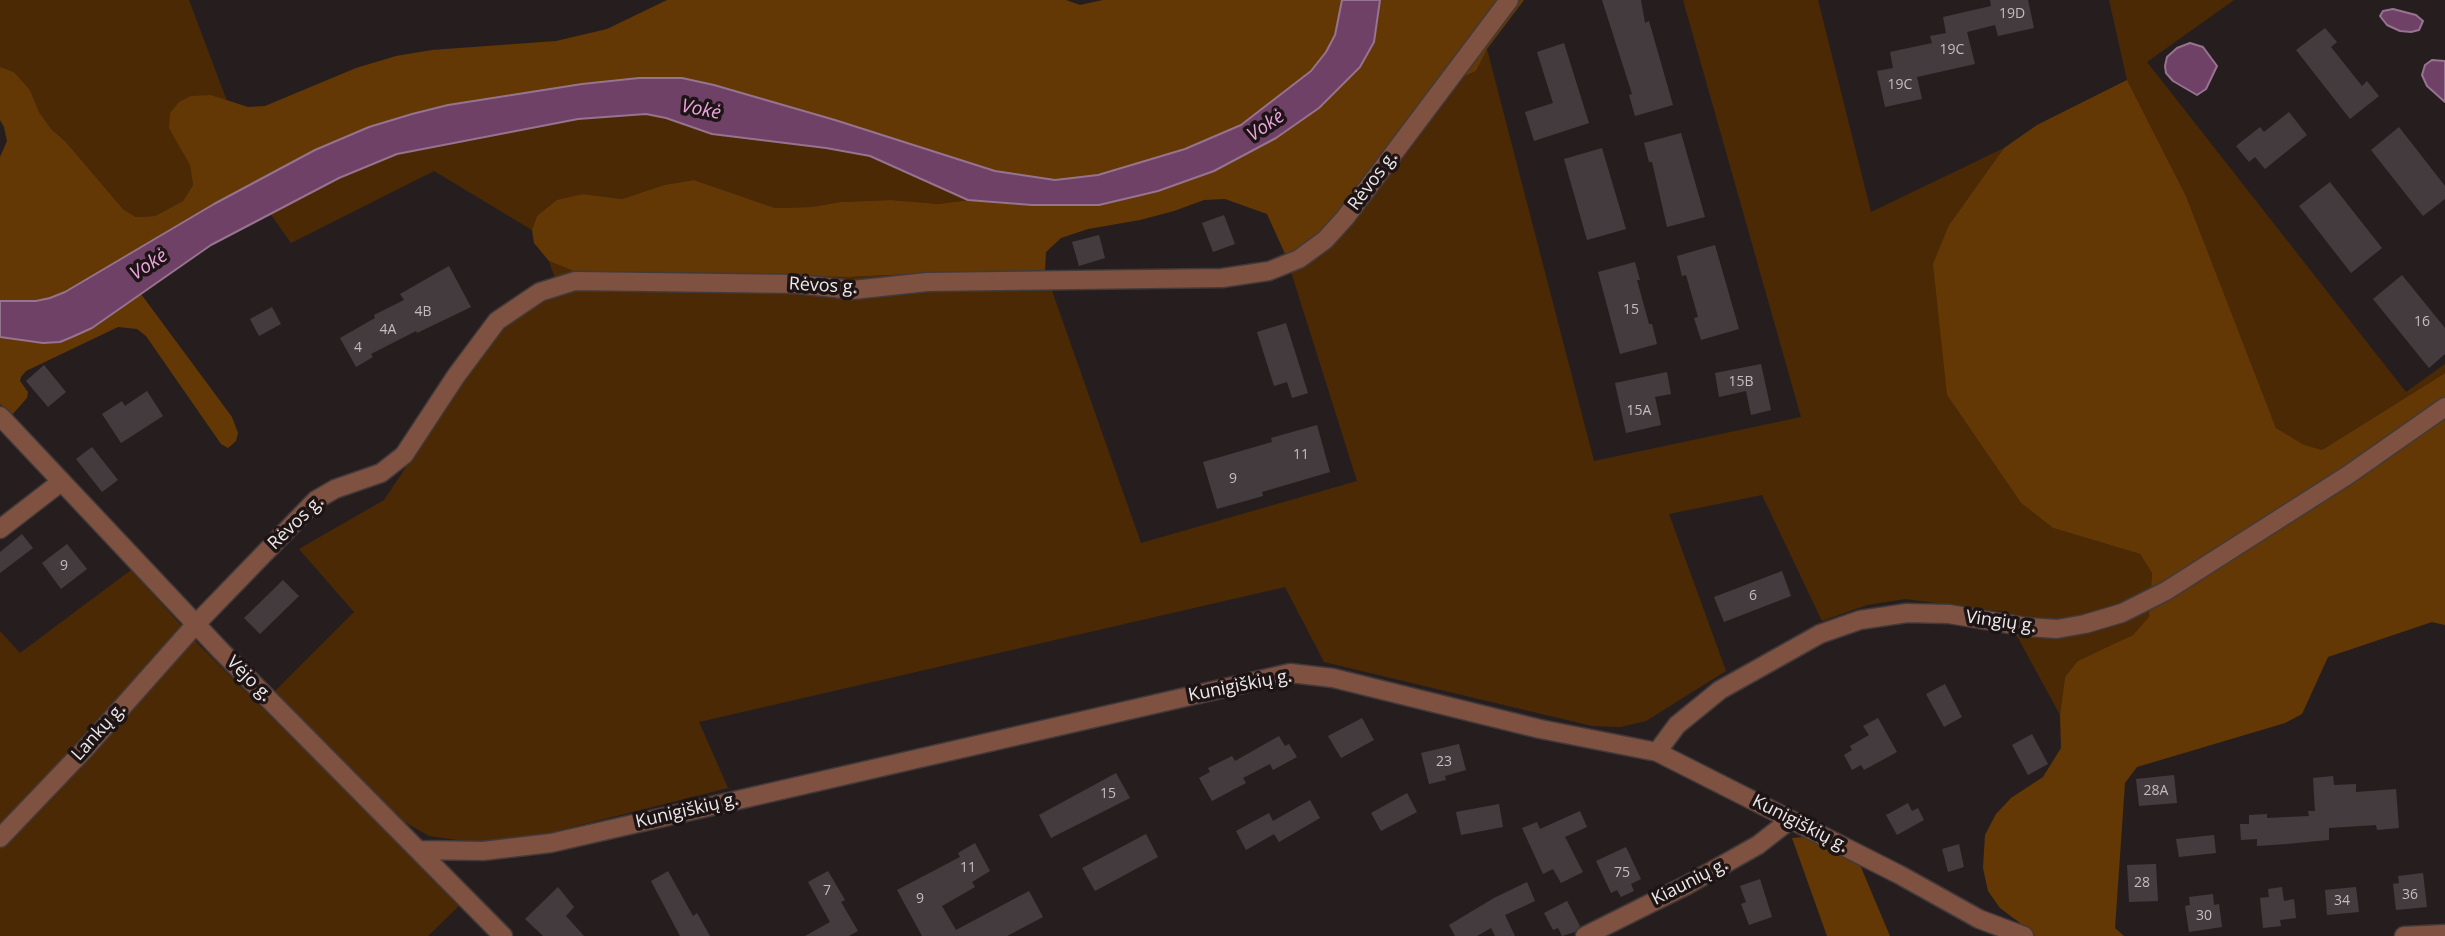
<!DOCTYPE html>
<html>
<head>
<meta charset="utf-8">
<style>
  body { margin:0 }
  canvas { display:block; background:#261e1e }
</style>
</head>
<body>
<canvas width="2445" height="936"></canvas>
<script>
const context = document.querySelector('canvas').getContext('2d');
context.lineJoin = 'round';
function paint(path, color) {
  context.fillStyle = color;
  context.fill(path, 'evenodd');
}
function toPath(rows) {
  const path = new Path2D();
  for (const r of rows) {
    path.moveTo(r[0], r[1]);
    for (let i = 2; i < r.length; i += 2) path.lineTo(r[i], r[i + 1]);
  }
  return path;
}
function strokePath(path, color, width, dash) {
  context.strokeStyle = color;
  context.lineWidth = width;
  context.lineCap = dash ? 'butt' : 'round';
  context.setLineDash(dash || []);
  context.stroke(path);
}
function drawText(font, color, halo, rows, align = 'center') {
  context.font = font + ' "Open Sans",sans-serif';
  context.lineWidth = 7;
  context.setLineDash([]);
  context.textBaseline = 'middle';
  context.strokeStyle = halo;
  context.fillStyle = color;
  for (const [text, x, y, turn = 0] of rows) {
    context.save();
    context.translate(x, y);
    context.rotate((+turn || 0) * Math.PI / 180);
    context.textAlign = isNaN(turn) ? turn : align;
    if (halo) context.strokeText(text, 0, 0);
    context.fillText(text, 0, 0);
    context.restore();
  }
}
const green = toPath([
  [0,0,189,0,227,101,211,95,181,147,190,165,193,185,183,201,155,216,136,217,123,209,65,141,51,129,39,112,30,90,14,72,0,67],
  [1683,0,1818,0,1871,212,2004,148,1949,225,1947,395,2021,503,2053,528,2140,554,2152,573,2150,617,2133,635,2111,646,2065,677,2060,715,2004,612,1905,599,1867,605,1822,621,1762,495,1669,514,1726,671,1646,721,1620,727,1592,726,1324,662,1285,587,699,722,728,788,537,836,478,843,429,836,405,822,273,693,354,612,299,549,384,500,463,382,506,326,540,299,560,293,549,261,576,272,848,277,932,273,1045,271,1141,543,1357,481,1286,256,1432,91,1476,71,1487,49,1594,461,1801,417],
  [2109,0,2234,0,2147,62,2406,392,2445,364,2445,373,2322,450,2304,446,2276,428,2186,196,2127,80],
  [618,114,646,114,666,118,712,134,826,148,870,156,968,200,939,204,891,200,840,202,812,207,775,208,694,180,664,185,622,199,583,194,537,216,532,230,434,171,291,243,269,212,339,178,397,154,578,119],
  [131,570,201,647,386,831,462,903,428,936,0,936,0,631,20,653]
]);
const forest = toPath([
  [667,0,1066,0,1080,5,1103,0,1342,0,1335,35,1326,52,1311,71,1241,125,1185,149,1098,175,1055,180,994,171,835,120,714,85,682,78,639,78,582,84,448,105,369,127,315,150,214,204,65,292,50,298,36,301,0,301,0,157,7,141,4,127,0,120,0,67,14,72,30,90,39,112,51,129,65,141,123,209,136,217,155,216,183,201,193,185,190,165,169,128,170,113,179,102,191,96,211,95,248,107,265,106,356,68,396,56,432,50,556,41,607,29],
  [1380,0,1524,0,1487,49,1476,71,1432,91,1351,198,1319,235,1286,256,1267,214,1225,199,1204,200,1174,211,1140,220,1088,229,1061,238,1046,252,1045,271,932,273,848,277,576,272,549,261,534,243,532,230,537,216,557,200,583,194,622,199,664,185,694,180,775,208,812,207,840,202,891,200,939,204,968,200,1032,205,1099,205,1158,191,1214,171,1276,138,1319,108,1360,67,1374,42],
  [2127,80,2186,196,2276,428,2304,445,2322,450,2445,373,2445,625,2432,622,2328,657,2302,714,2285,723,2137,767,2125,783,2115,928,2124,936,2009,936,2020,923,2000,908,1988,891,1983,868,1985,835,1996,814,2011,798,2043,777,2061,748,2060,715,2065,677,2078,661,2133,635,2149,617,2152,573,2140,554,2053,528,2021,503,1947,395,1933,264,1949,225,2004,148,2037,125],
  [141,294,232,417,238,433,236,441,228,448,221,444,146,336,137,329,118,327,26,371,21,377,20,381,28,392,27,398,11,416,0,404,0,337,43,343,60,342,92,328],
  [1804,837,1860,865,1890,936,1827,936,1792,838]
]);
const water = toPath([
  [1342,0,1380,0,1374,42,1360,67,1319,108,1276,138,1214,171,1158,191,1099,205,1032,205,968,200,870,156,826,148,712,134,666,118,646,114,578,119,397,154,339,178,211,245,92,328,72,337,60,342,43,343,0,337,0,301,36,301,50,298,65,292,214,204,315,150,369,127,412,114,448,105,582,84,639,78,682,78,714,85,835,120,995,171,1055,180,1098,175,1185,149,1241,125,1311,71,1326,52,1335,35,1342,0],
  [2393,9,2416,15,2423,21,2419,30,2411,32,2400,31,2387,25,2380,16,2383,11,2393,9],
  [2190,43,2203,47,2217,66,2206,89,2197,95,2173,81,2166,73,2165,66,2167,57,2177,48,2190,43],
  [2432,60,2445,61,2445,102,2427,86,2422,75,2425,65,2432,60]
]);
const building = toPath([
  [1602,0,1641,0,1645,23,1649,21,1673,105,1635,116,1629,95,1632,94],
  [1990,0,2028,0,2034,28,1998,36,1995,25,1967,32,1975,64,1917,77,1922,99,1885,107,1877,71,1893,68,1890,52,1932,43,1930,36,1946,33,1943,17,1991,6],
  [2325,28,2337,42,2331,47,2362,86,2367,81,2379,96,2350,119,2296,50],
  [1564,43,1589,123,1534,141,1525,112,1553,103,1537,52],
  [2289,112,2307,135,2265,169,2255,157,2249,162,2236,146,2260,127,2264,132],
  [2399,127,2445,186,2445,199,2423,216,2371,150],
  [1681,133,1705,217,1667,227,1652,162,1649,162,1644,143],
  [1602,148,1626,229,1587,240,1564,159],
  [2330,182,2382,248,2351,273,2299,206],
  [1224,215,1235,244,1213,252,1202,223],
  [1099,235,1105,258,1079,266,1072,242],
  [1715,245,1739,329,1701,340,1694,318,1698,317,1686,275,1682,276,1677,256],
  [1635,262,1640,280,1637,280,1649,324,1652,324,1657,344,1620,354,1598,272],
  [449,266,471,307,417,333,416,331,371,354,373,357,356,367,340,338,375,318,374,315,404,300,400,294],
  [2402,275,2445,328,2445,354,2429,368,2373,299],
  [272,307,281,324,259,336,250,319],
  [1286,323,1308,393,1292,398,1287,382,1274,386,1257,332],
  [1761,364,1771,410,1751,415,1746,391,1719,397,1715,373],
  [44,365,66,392,48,407,26,381],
  [1667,372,1671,394,1655,397,1661,425,1626,433,1615,383],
  [147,391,163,416,121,443,102,414,122,401,125,406],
  [1317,425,1330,472,1262,492,1263,496,1217,509,1203,462,1272,442,1271,438],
  [92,447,118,480,102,492,76,459],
  [22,534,33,548,0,573,0,552],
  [67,544,87,569,61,589,42,563],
  [1782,571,1791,596,1724,622,1714,597],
  [283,580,299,596,260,634,244,618],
  [1945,684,1962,717,1944,727,1926,694],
  [1362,718,1374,740,1341,758,1328,736],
  [1878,718,1897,752,1864,770,1861,765,1852,770,1844,755,1852,750,1850,746,1869,735,1863,726],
  [2032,734,2048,764,2028,775,2012,745],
  [1279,736,1285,746,1289,744,1297,757,1273,770,1270,764,1243,778,1246,783,1212,801,1199,778,1210,772,1208,768,1232,756,1235,761],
  [1459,744,1466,770,1445,776,1446,780,1429,784,1421,753],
  [1116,773,1130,798,1051,838,1039,815],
  [2174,775,2177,803,2139,806,2136,779],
  [2333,776,2334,785,2356,784,2356,792,2396,789,2399,828,2377,830,2376,825,2329,828,2329,840,2286,844,2257,846,2257,839,2241,840,2240,824,2249,824,2249,815,2267,814,2267,818,2309,816,2308,811,2315,811,2313,778],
  [1407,793,1417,812,1381,831,1371,813],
  [1310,800,1320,818,1279,842,1274,834,1246,850,1236,831,1269,813,1273,821],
  [1908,803,1912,811,1918,808,1924,820,1897,835,1886,815],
  [1499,804,1503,827,1461,835,1456,812],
  [1580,811,1587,827,1565,837,1583,872,1561,883,1553,869,1543,874,1522,828,1537,822,1540,829],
  [1146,834,1158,857,1095,891,1082,868],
  [2214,835,2216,853,2179,857,2176,839],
  [975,843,990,871,972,882,975,887,942,906,956,930,1029,891,1043,917,1007,936,922,936,897,890,960,857,958,853],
  [1959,844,1964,867,1948,872,1942,849],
  [1626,847,1641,879,1631,884,1634,891,1621,897,1617,890,1611,893,1596,861],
  [2156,864,2158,901,2129,902,2127,865],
  [668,871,693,916,697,913,710,936,680,936,651,881],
  [828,871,845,900,841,902,858,931,849,936,805,936,830,922,808,882],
  [2423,873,2427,907,2396,910,2393,884,2399,883,2398,876],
  [1760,879,1772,917,1749,925,1741,904,1746,902,1740,886],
  [1527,882,1535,901,1505,915,1515,936,1495,936,1491,928,1477,936,1455,936,1449,925,1494,898],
  [558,887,574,907,566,916,584,936,543,936,525,919],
  [2282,887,2284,901,2294,899,2296,918,2280,920,2281,926,2263,928,2260,898,2269,897,2268,889],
  [2356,887,2359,912,2327,915,2325,890],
  [2213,894,2214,905,2219,904,2222,927,2189,932,2185,906,2190,905,2189,897],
  [1567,901,1580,926,1575,932,1562,936,1558,928,1553,930,1544,913]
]);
const minor = toPath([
  [0,416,222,652,503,936],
  [0,529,61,482],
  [1657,752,1677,725,1720,690,1820,634,1860,620,1907,613,1949,614,2027,627,2057,629,2085,624,2122,613,2166,591,2348,475,2445,407],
  [0,838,85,749,196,624,316,500,335,489,381,473,404,455,456,376,497,321,540,292,575,281,796,284,853,290,927,282,1222,278,1269,271,1299,259,1325,240,1345,218,1509,0],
  [420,850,483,851,551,843,1290,673,1333,678,1540,729,1657,752,1900,875,1979,919,2024,936],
  [1585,936,1687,885,1758,845,1790,820],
  [2404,936,2445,934]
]);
const numberNames = [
  ["19D",2012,14],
  ["19C",1952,50],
  ["19C",1900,85],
  ["15",1631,310],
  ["4B",423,312],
  ["16",2422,322],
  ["4A",388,330],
  ["4",358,348],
  ["15B",1741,382],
  ["15A",1639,411],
  ["11",1301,455],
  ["9",1233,479],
  ["9",64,566],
  ["6",1753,596],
  ["23",1444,762],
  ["28A",2156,791],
  ["15",1108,794],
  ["11",968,868],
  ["75",1622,873],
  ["28",2142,883],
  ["7",827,891],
  ["36",2410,895],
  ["9",920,899],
  ["34",2342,901],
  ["30",2204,916]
];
const streetNames = [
  ["Rėvos g.",1373,181,-53],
  ["Rėvos g.",823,286,3],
  ["Rėvos g.",296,523,-44],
  ["Vingių g.",2001,622,8],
  ["Vėjo g.",249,679,45],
  ["Kunigiškių g.",1240,686,-11],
  ["Lankų g.",99,732,-48],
  ["Kunigiškių g.",687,811,-13],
  ["Kunigiškių g.",1800,824,27],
  ["Kiaunių g.",1690,882,-27]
];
const waterNames = [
  ["Vokė",701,110,11],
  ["Vokė",1266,126,-34],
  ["Vokė",149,265,-33]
];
paint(green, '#4a2904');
paint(forest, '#633804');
paint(water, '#704167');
strokePath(water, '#96738e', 2);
paint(building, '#443b3e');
strokePath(minor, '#423a3a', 21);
strokePath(minor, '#7e5141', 18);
drawText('14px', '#c4bdbe', null, numberNames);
drawText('18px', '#eee8e8', '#1d1515', streetNames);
drawText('italic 19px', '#eea3de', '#1d1515', waterNames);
</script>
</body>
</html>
